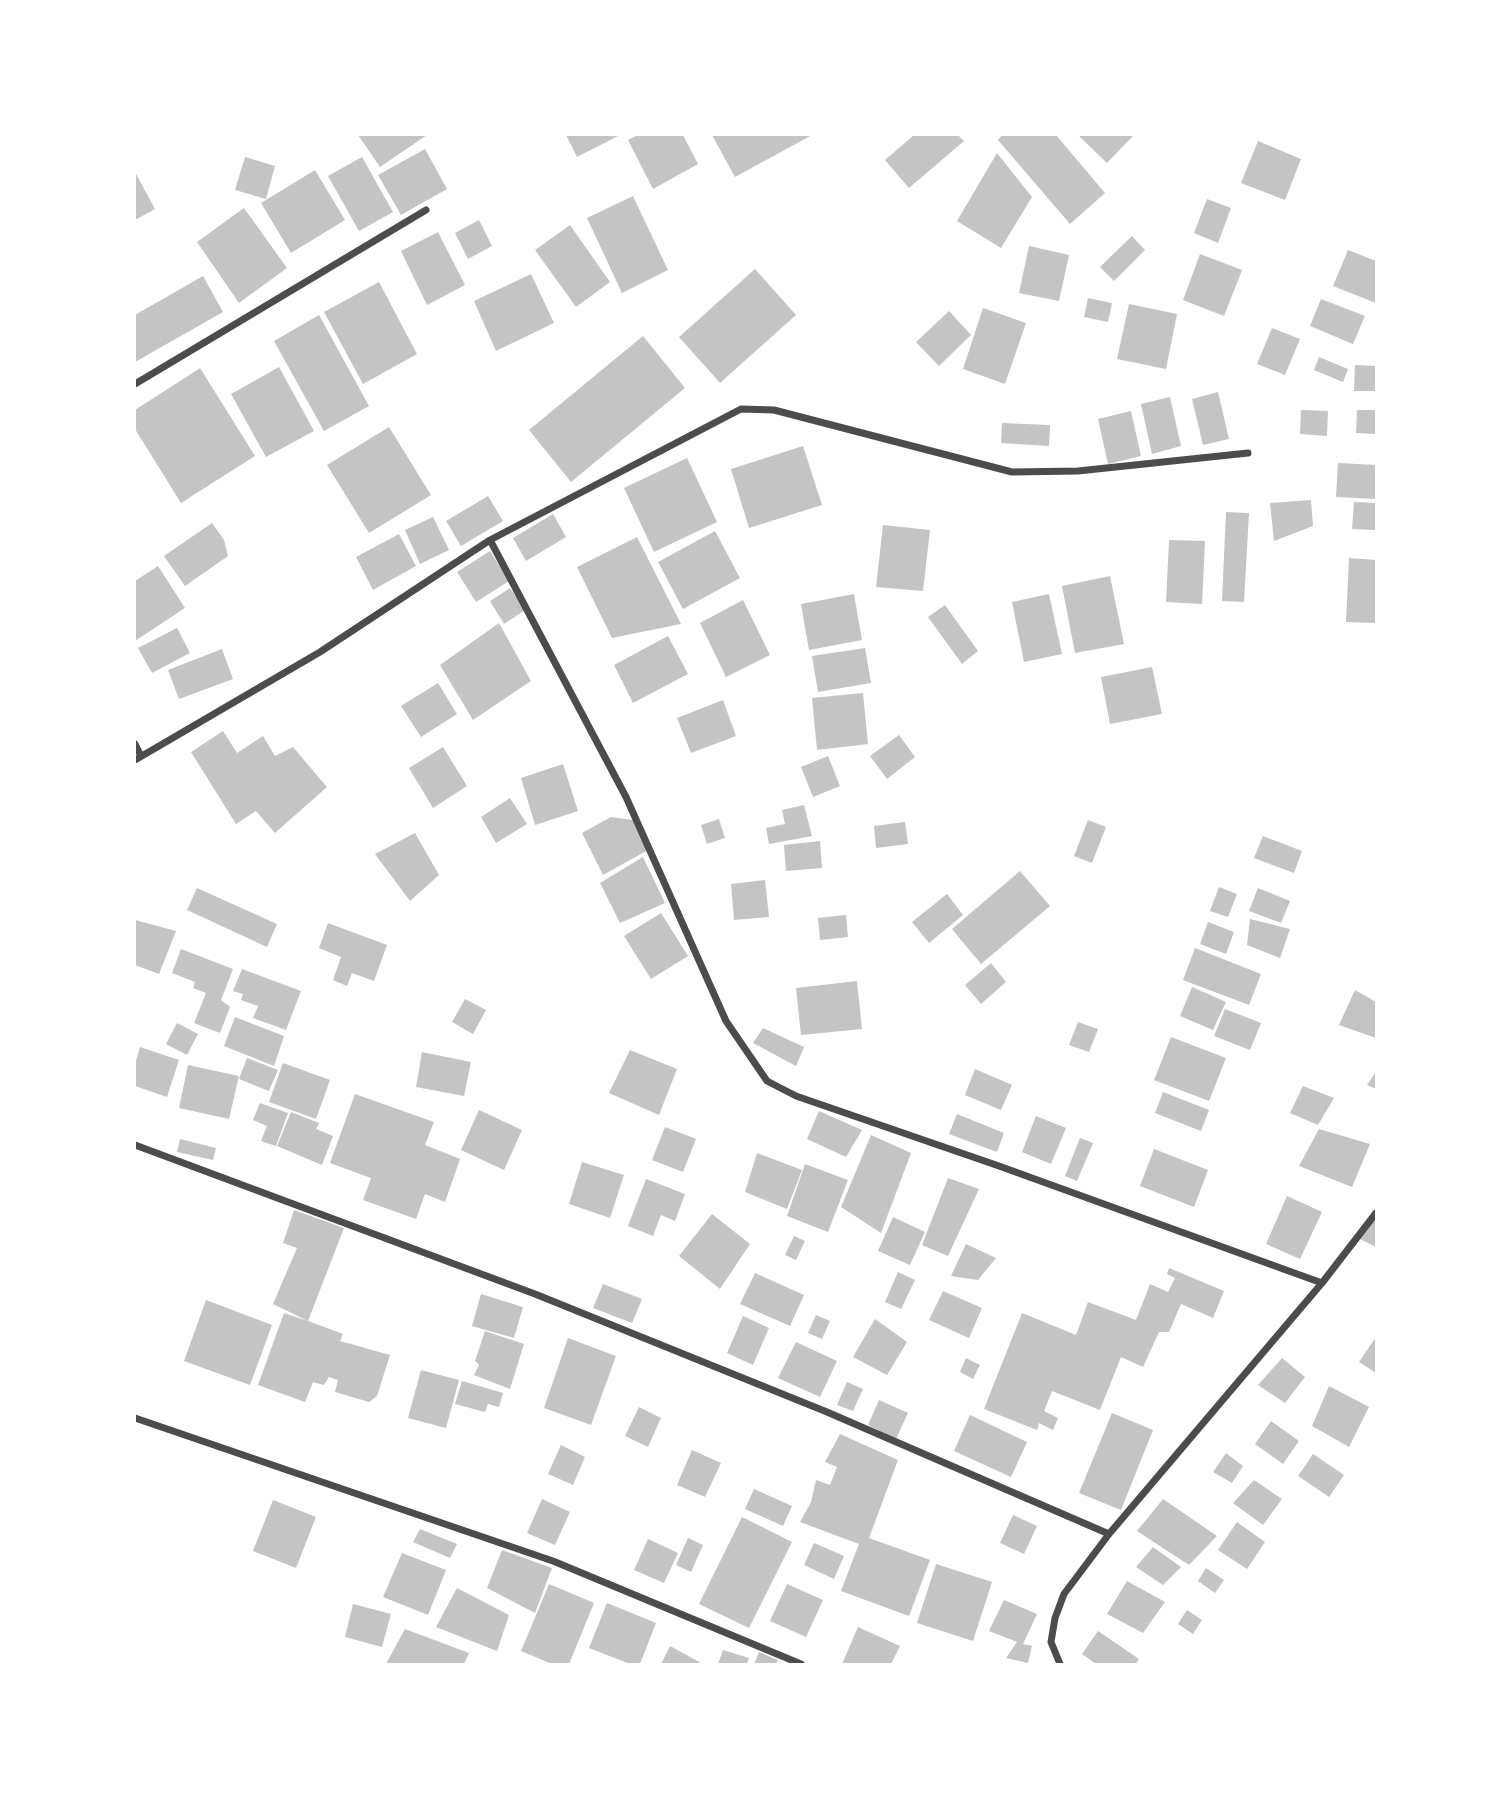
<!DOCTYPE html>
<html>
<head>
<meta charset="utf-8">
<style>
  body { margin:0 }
  #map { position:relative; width:1511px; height:1799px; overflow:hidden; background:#fff; font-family:"Noto Sans",sans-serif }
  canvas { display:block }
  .frame { position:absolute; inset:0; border:136px solid #fff; pointer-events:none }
</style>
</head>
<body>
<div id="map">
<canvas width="1511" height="1799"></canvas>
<div class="frame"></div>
</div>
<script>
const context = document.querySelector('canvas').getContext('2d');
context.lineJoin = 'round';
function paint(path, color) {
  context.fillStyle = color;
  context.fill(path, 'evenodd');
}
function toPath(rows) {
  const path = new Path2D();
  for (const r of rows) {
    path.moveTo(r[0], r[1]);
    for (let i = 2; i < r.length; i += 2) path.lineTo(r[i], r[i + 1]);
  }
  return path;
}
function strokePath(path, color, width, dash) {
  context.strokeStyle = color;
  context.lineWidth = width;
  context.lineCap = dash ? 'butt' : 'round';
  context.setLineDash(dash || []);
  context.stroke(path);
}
const building = toPath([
  [358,135,427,135,380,167],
  [566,135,620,135,577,157],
  [638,135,683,135,698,164,653,189,628,140],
  [712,135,812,135,735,177],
  [914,135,958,135,964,141,909,188,885,160],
  [1002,135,1056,135,1105,193,1070,224,998,140],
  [1078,135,1134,135,1107,163],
  [1258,141,1301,159,1285,200,1241,183],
  [425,149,447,189,401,215,378,175],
  [997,153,1032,197,1001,248,957,221],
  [245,157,275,166,266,199,235,190],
  [362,157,393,212,359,231,328,176],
  [315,170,345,220,291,253,261,203],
  [135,172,155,209,135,220],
  [633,196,668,270,622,293,587,218],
  [1207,199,1231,208,1218,243,1194,233],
  [244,208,287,268,239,303,197,242],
  [479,220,492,246,468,259,455,233],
  [570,225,610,282,576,307,535,250],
  [438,232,465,285,427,305,401,251],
  [1132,236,1145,250,1114,281,1100,267],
  [1029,246,1069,255,1059,301,1019,293],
  [1348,250,1376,261,1376,303,1333,286],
  [1200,254,1242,270,1224,316,1183,300],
  [755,269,796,315,720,383,679,337],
  [531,274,554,323,496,351,474,301],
  [203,276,223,312,135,362,135,315],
  [379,282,417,354,363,384,324,312],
  [1088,298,1112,303,1108,322,1084,317],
  [1321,299,1365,316,1353,344,1310,326],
  [1129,304,1177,314,1166,369,1117,359],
  [983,308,1026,323,1005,384,963,369],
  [949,311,971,335,939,366,916,342],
  [319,315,369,406,324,431,274,341],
  [1272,328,1300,339,1285,375,1257,364],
  [643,336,685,388,571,482,529,430],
  [1319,357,1348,369,1343,382,1314,370],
  [1355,365,1376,366,1376,391,1354,391],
  [279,367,314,431,266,457,231,394],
  [200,368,255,456,181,503,135,429,135,410],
  [1218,392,1229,439,1203,445,1192,399],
  [1170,397,1181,446,1152,454,1141,404],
  [1301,410,1328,411,1327,436,1300,434],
  [1357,410,1376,410,1376,434,1356,433],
  [1131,411,1141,456,1108,464,1098,419],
  [1002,423,1050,425,1049,446,1001,443],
  [389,427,431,495,369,533,327,465],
  [803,446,822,505,749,528,731,469],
  [687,458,717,522,654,552,624,488],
  [1338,463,1376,465,1376,499,1336,497],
  [488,496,503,521,461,546,446,521],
  [1311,500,1313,526,1274,541,1270,503],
  [1354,502,1376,503,1376,530,1352,529],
  [1226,512,1249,513,1244,602,1222,601],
  [553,514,566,537,526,561,513,538],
  [433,517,449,550,420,564,405,530],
  [212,523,224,540,228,556,185,586,164,556],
  [883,525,930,530,923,591,876,587],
  [715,531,740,578,683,609,658,562],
  [399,534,416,566,373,590,356,557],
  [637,537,681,624,612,638,577,567],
  [1169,540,1205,541,1202,604,1166,602],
  [490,551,509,581,476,602,457,572],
  [1349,558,1376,560,1376,623,1346,622],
  [158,566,185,608,135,641,135,581],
  [1110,576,1124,644,1075,653,1062,586],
  [510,588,525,610,504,624,490,601],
  [854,594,862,640,809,650,801,604],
  [1049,594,1062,654,1024,662,1012,602],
  [743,600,770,655,726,677,700,623],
  [945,605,978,651,962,664,928,617],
  [499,623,531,681,473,720,440,665],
  [177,628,190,653,152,673,138,648],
  [668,636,688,674,633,703,614,665],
  [865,648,871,683,818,692,812,656],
  [222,649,233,679,179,699,168,670],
  [1152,667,1162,714,1110,724,1101,677],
  [438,683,457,714,421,737,401,706],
  [863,693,868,744,817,750,812,698],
  [723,700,736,736,691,753,677,718],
  [223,731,237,753,263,736,275,756,293,747,327,787,275,833,256,811,236,824,191,752],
  [899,735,915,757,887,779,870,756],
  [443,747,467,786,433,808,409,768],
  [828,756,840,786,813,797,801,767],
  [563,764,578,811,535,825,521,778],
  [510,798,527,824,496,843,481,817],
  [804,805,812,836,769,844,766,828,785,824,782,810],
  [611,817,633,820,648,850,603,875,582,833],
  [719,819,725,838,707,844,701,825],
  [1088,820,1106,827,1092,863,1074,856],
  [905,822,908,844,876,848,874,826],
  [415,833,439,875,410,901,375,854],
  [1263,836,1302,851,1294,873,1254,858],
  [820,841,822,868,786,871,784,845],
  [643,857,665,903,620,923,600,883],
  [1020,871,1050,906,981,964,952,929],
  [765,880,769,917,734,920,731,884],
  [1219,887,1237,894,1228,917,1210,911],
  [197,888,277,924,267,947,187,910],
  [1258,888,1290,901,1281,923,1249,911],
  [947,894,963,915,929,943,912,922],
  [661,913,688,956,651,979,624,936],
  [846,915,848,937,820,940,818,918],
  [1250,919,1290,929,1280,958,1247,945],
  [135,920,176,931,159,974,135,965],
  [1208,922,1234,932,1226,954,1200,944],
  [328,923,387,945,374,981,352,973,347,986,333,980,341,957,319,948],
  [1195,948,1261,974,1249,1005,1183,980],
  [181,949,233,969,221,1000,230,1007,220,1033,194,1023,206,993,193,988,195,982,172,973],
  [991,963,1006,982,981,1004,965,985],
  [242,969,301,991,286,1030,253,1018,258,1006,241,1000,243,994,233,991],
  [857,981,862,1029,801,1035,796,988],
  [1192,987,1226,1002,1213,1030,1180,1016],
  [1355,990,1376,1002,1376,1038,1339,1025],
  [465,999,486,1010,473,1034,452,1022],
  [1225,1009,1261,1023,1250,1050,1214,1036],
  [235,1017,284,1036,274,1066,224,1046],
  [1078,1022,1098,1029,1089,1052,1069,1045],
  [177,1023,198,1034,187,1055,166,1044],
  [763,1028,804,1047,796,1066,753,1043],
  [1171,1037,1226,1058,1209,1101,1154,1080],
  [140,1047,179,1060,167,1097,135,1086,135,1064],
  [630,1050,677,1069,659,1115,609,1093],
  [422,1052,471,1062,464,1096,416,1087],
  [247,1058,278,1070,269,1091,239,1079],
  [283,1063,330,1080,316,1119,269,1102],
  [188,1065,239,1076,229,1119,179,1108],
  [975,1069,1012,1085,1001,1110,965,1095],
  [1376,1072,1376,1089,1367,1085],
  [1303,1086,1334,1098,1318,1125,1290,1113],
  [1163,1092,1209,1110,1201,1131,1155,1113],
  [355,1094,434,1122,425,1145,460,1159,445,1202,425,1194,416,1219,363,1200,371,1178,330,1163],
  [260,1103,288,1113,276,1146,261,1141,267,1126,253,1120],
  [479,1110,522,1130,504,1170,461,1150],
  [819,1111,862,1130,846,1157,807,1139],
  [291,1112,319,1123,316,1129,333,1136,322,1165,277,1146],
  [957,1114,1004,1133,997,1152,949,1134],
  [1036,1116,1066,1128,1051,1164,1022,1152],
  [665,1127,696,1139,683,1172,652,1160],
  [1319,1129,1370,1144,1352,1187,1299,1166],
  [871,1135,911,1153,881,1233,841,1207],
  [1080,1138,1093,1143,1077,1181,1065,1176],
  [180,1139,216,1148,213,1160,177,1152],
  [1154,1149,1208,1170,1194,1207,1140,1186],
  [757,1153,802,1170,787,1209,745,1192],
  [582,1162,624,1175,610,1218,569,1204],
  [805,1164,848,1180,828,1232,787,1216],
  [948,1178,979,1189,948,1256,922,1245],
  [646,1179,685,1194,675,1221,661,1215,653,1236,628,1226],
  [1287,1196,1322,1212,1300,1259,1266,1244],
  [294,1210,344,1228,308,1321,343,1334,340,1341,390,1355,377,1396,369,1402,335,1392,338,1380,329,1377,324,1385,313,1382,305,1402,258,1385,284,1313,308,1321,273,1304,297,1248,283,1243],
  [712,1214,750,1244,720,1289,679,1256],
  [893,1217,925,1232,910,1265,878,1251],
  [1376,1218,1376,1247,1360,1239],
  [794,1236,805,1241,796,1260,785,1255],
  [966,1244,996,1258,978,1280,951,1276],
  [1169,1268,1224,1291,1213,1318,1181,1304,1169,1332,1159,1332,1143,1367,1121,1357,1100,1410,1052,1391,1044,1411,1058,1418,1053,1430,1039,1423,1037,1430,984,1409,1022,1313,1076,1335,1088,1302,1136,1320,1150,1284,1168,1292,1175,1278,1167,1274],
  [898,1272,915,1280,901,1309,885,1302],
  [755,1273,804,1295,790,1326,740,1304],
  [603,1284,642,1299,632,1323,593,1308],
  [943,1291,982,1308,969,1338,929,1320],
  [481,1294,523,1307,514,1338,472,1326],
  [206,1300,272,1325,250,1385,184,1361],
  [816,1315,830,1321,822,1339,808,1333],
  [743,1316,769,1328,753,1365,727,1353],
  [875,1319,907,1342,887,1375,853,1357],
  [485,1331,524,1344,510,1389,474,1375,479,1365,475,1361],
  [1376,1337,1376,1373,1359,1362],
  [568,1338,616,1356,591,1425,544,1408],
  [796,1342,837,1361,820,1397,778,1378],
  [966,1358,980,1365,973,1379,960,1372],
  [1282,1358,1305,1377,1285,1403,1258,1385],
  [421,1370,459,1380,446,1428,408,1418],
  [462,1381,503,1393,499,1407,488,1404,485,1412,455,1404],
  [847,1382,863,1389,853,1411,837,1405],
  [1329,1386,1369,1407,1349,1447,1312,1426],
  [879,1400,908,1413,896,1439,868,1425],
  [639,1407,661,1418,648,1447,625,1436],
  [1112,1413,1153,1430,1121,1510,1079,1493],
  [970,1415,1027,1442,1011,1477,954,1451],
  [1271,1421,1299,1441,1283,1464,1255,1444],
  [840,1434,898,1460,869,1538,930,1560,909,1616,841,1591,859,1544,800,1522,811,1502,816,1480,830,1485,837,1467,825,1462],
  [561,1445,585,1457,573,1485,548,1474],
  [692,1450,721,1463,705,1497,677,1485],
  [1226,1453,1243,1466,1232,1483,1213,1472],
  [1313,1454,1344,1475,1329,1497,1298,1476],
  [1254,1480,1282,1499,1263,1525,1233,1503],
  [754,1489,792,1506,783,1526,745,1509],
  [542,1499,570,1512,555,1545,527,1533],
  [1163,1499,1217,1536,1189,1565,1137,1531],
  [273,1500,316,1517,296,1568,253,1551],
  [1013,1515,1037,1526,1024,1554,1000,1543],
  [742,1517,792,1542,749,1628,699,1604],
  [1237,1522,1265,1542,1247,1569,1218,1550],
  [420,1529,457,1544,450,1558,413,1542],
  [688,1538,703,1545,691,1572,676,1565],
  [648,1539,678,1553,664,1583,634,1570],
  [814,1543,844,1556,834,1579,804,1565],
  [1153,1547,1181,1567,1163,1585,1136,1567],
  [502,1550,552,1568,535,1613,487,1588],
  [402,1553,446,1570,428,1615,383,1597],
  [936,1564,992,1582,973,1641,917,1623],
  [1206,1568,1224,1580,1215,1593,1198,1581],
  [1127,1581,1165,1602,1143,1633,1107,1614],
  [549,1584,594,1603,569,1664,552,1664,521,1651],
  [787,1584,823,1600,806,1637,770,1621],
  [457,1588,509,1615,497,1651,436,1627],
  [1004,1600,1037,1614,1023,1644,1032,1646,1028,1663,1006,1658,1017,1642,989,1631],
  [607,1603,656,1623,640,1664,630,1664,589,1648],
  [353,1604,391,1614,382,1647,345,1637],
  [1187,1610,1202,1620,1193,1634,1178,1624],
  [858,1627,900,1646,891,1664,842,1664],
  [405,1629,469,1653,464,1664,386,1664],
  [1098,1631,1139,1659,1136,1664,1096,1664,1082,1654],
  [670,1646,703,1664,661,1664],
  [723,1650,749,1658,747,1664,718,1664],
  [759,1652,778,1660,776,1664,754,1664]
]);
const minor = toPath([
  [135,384,426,210],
  [490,540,626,797,726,1021,767,1081,796,1096,999,1166,1322,1283],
  [135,744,141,756],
  [135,760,320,652,490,540,741,409,774,410,1012,472,1078,471,1248,453],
  [135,1145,535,1294,827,1412,1109,1534],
  [135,1418,553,1561,801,1664],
  [1060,1664,1051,1642,1055,1618,1064,1594,1109,1534,1322,1283,1376,1213]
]);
paint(building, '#c4c4c4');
strokePath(minor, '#4c4c4c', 7);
</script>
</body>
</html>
